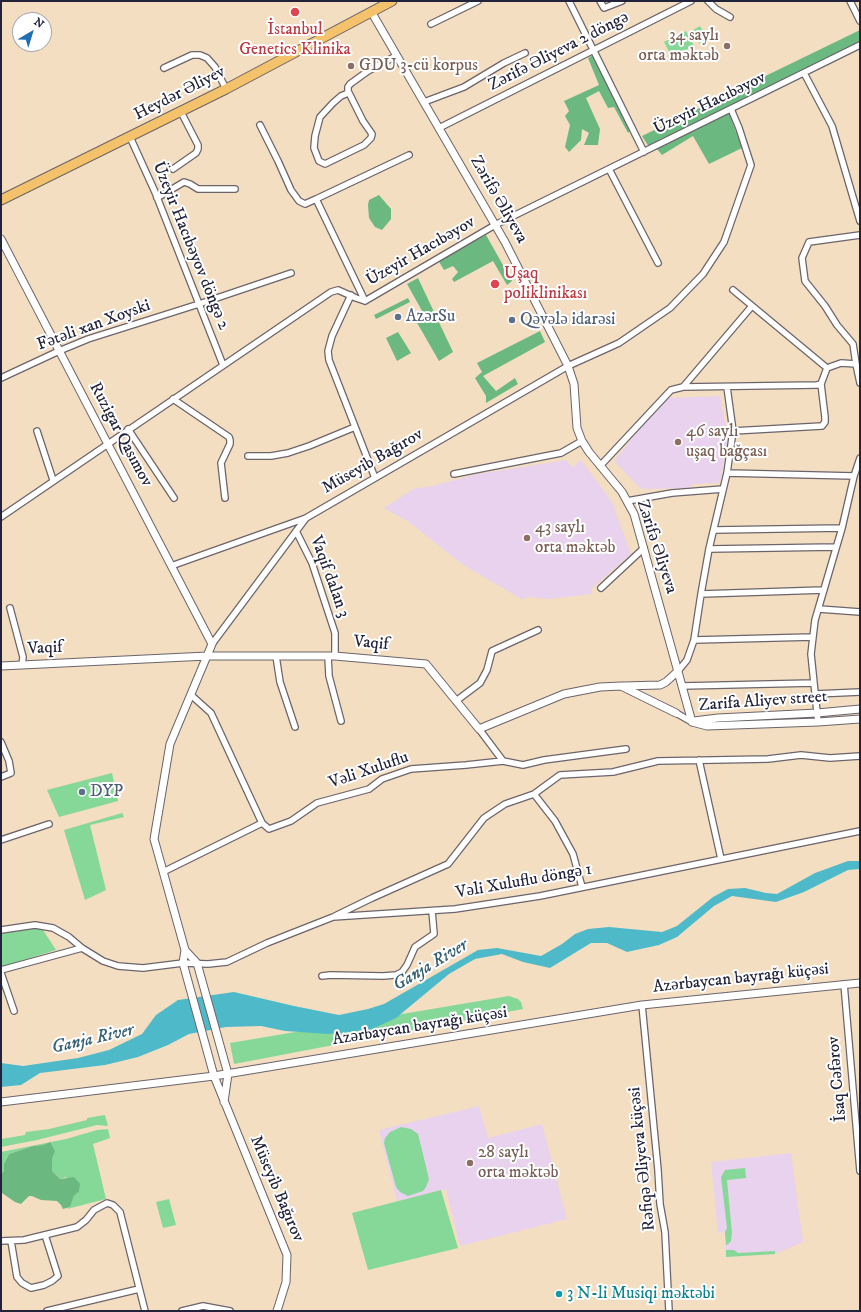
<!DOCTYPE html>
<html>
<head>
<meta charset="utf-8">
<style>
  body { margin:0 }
  #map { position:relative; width:861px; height:1312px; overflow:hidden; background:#f3dec1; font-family:"IM FELL DW Pica",serif }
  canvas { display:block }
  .frame { position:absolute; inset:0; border:2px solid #22223b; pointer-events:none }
  .north { position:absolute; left:12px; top:12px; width:40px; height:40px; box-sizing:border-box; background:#fff; border:1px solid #a7a7b1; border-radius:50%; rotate:38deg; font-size:11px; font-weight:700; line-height:16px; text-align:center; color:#22223b }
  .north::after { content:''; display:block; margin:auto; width:14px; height:18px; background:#1f6fb2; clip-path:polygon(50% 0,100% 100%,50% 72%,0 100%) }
</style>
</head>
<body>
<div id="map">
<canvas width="861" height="1312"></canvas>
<div class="frame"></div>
<div class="north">N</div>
</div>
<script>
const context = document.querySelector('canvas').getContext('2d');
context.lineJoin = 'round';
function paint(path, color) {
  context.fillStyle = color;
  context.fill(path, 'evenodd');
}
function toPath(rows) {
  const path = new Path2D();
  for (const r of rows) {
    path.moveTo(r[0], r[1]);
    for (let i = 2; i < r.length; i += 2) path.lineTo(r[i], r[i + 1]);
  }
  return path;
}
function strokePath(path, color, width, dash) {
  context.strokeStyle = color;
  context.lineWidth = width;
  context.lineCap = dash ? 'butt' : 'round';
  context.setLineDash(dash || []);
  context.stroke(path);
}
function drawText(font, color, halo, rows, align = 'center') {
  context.font = font + ' "IM FELL DW Pica",serif';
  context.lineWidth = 4;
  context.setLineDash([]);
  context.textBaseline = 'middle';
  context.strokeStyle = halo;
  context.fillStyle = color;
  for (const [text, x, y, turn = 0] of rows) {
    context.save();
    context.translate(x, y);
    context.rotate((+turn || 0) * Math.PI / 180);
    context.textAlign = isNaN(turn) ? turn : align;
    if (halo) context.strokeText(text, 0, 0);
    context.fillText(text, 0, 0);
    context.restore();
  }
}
const built = toPath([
  [720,396,728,438,720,483,694,484,688,488,644,489,640,488,614,461,647,420,668,398],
  [566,460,573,467,581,460,612,502,631,554,592,588,592,594,549,599,528,597,521,599,462,564,409,522,384,508,415,488,428,487,478,474],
  [479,1106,488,1138,542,1124,567,1219,460,1246,446,1189,397,1201,379,1130],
  [791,1153,803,1242,775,1254,726,1257,725,1232,718,1233,711,1162]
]);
const green = toPath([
  [700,26,708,40,700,44,693,30],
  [686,31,694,46,672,57,664,42],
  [112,773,118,801,59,817,47,790],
  [122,813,124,817,90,825,106,890,85,900,64,830],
  [35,927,43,930,56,950,1,967,1,933],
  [509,996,518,999,521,1002,523,1009,234,1064,230,1043],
  [105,1115,108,1126,97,1125,37,1140,1,1147,1,1139,25,1135,26,1132,49,1129,87,1120,87,1118],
  [401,1127,411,1129,418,1134,429,1179,426,1187,423,1191,408,1196,400,1192,396,1187,384,1143,385,1138,390,1132],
  [108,1129,110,1138,93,1144,106,1199,67,1209,70,1207,74,1196,79,1190,66,1177,60,1179,52,1171,50,1142,43,1145,33,1146,9,1154,4,1164,4,1171,1,1174,1,1152,66,1139,97,1130],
  [745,1168,746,1178,727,1180,732,1233,731,1241,728,1244,726,1245,725,1232,727,1228,721,1177,725,1170],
  [441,1190,458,1248,368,1270,352,1213],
  [169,1199,176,1225,163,1228,156,1202],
  [726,1250,734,1250,738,1253,775,1251,775,1254,726,1257]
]);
const forest = toPath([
  [860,30,860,43,649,147,642,136],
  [593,55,631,130,628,133,614,107,608,108,599,91,586,98,600,129,598,145,584,145,589,133,582,129,581,140,569,152,565,147,570,125,565,116,569,111,564,101,599,85,588,58],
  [729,113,742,148,709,164,693,136,662,155,656,148],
  [379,195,391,209,391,219,382,230,375,227,369,218,368,205,369,200],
  [486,235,512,281,507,285,493,261,454,282,452,279,458,272,453,266,444,270,438,260],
  [418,278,453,352,439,361,416,321,425,316,407,284],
  [408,298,410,302,376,319,374,315],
  [540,331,545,342,483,376,496,391,515,378,518,384,486,403,486,396,475,378,482,372,477,363],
  [398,332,411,353,397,361,386,338],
  [50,1142,55,1151,52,1158,52,1171,60,1179,74,1177,80,1184,79,1191,74,1196,70,1207,63,1209,61,1205,57,1201,41,1200,32,1196,29,1196,21,1204,15,1202,2,1193,1,1174,4,1171,4,1164,9,1154,33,1146,43,1145]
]);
const water = toPath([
  [848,861,860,861,860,869,848,870,804,892,776,902,732,896,714,906,677,937,659,945,627,952,607,943,591,943,550,968,523,962,502,954,475,959,449,974,396,1018,370,1030,328,1034,285,1031,261,1026,226,1027,189,1034,168,1045,138,1057,105,1065,40,1073,21,1085,1,1087,1,1063,23,1066,78,1058,109,1050,142,1034,156,1015,178,1000,234,992,294,1006,339,1015,368,1009,384,1004,478,950,497,948,541,956,562,944,575,934,588,929,609,927,662,932,677,926,713,897,728,889,745,888,766,893,777,894,815,873]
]);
const minor = toPath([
  [569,1,644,152],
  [600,1,604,8,622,1],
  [708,1,716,9,730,17],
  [850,1,860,21],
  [431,24,478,1],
  [164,68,192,55,200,55,207,58,215,67,226,89],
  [804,73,832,126,860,221],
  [348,93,341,96,333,103,320,117,315,136,314,148,319,161,325,164,364,145,371,138,372,134,363,121,348,91,348,87,350,84,368,71,396,56],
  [424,102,464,87,504,63,525,53],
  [260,125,278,161,291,190,299,201,305,204,316,199],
  [439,128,691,1],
  [130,137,155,192,223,365],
  [173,169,196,153,198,149,198,145,181,112],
  [609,169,658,263],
  [157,198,184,182,190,184,198,189,235,189],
  [733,290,827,368],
  [351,295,332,336,328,351,329,360,375,478],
  [365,301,316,199,409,155],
  [856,364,853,344,837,325,825,306,805,281,802,258,809,242,860,235],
  [1,378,59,351,88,339,199,304,291,273],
  [683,387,752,306],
  [173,399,229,437,230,440,230,444,221,463,225,498],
  [128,429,174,498],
  [37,431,53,480],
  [733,431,822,426,825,422,825,417,821,384],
  [248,456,271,456,288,453,309,446,355,427],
  [600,466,671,390,683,387,817,385,821,384,827,368,841,363,856,364,860,383],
  [727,473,854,476],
  [454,474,561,453,582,441],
  [627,501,672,493,723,489],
  [1,517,331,292,338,290,356,298,365,301,495,225,860,45],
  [714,530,842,528],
  [296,531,312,563,335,633,335,656],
  [709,549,836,547],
  [171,566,306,518],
  [601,588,644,548],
  [701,594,824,590],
  [10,608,23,657,22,665],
  [819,609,860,612],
  [694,640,813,637],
  [212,644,306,518,568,366,619,343,670,308,703,274,724,242,751,165,739,128,731,109],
  [276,656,280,682,295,727],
  [328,656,329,676,341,721],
  [678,671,687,660,694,640,701,594,709,549,727,473,733,431,727,387],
  [682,686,814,683],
  [815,694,860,692],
  [191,695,211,713,262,823],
  [456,701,480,683,487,670,492,651,538,630],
  [676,713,692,722],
  [818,722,811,654,815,620,842,528,854,476,860,458],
  [1,742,9,761,11,773,1,777],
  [699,760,721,859],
  [503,761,523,765,544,760,626,749],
  [534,794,555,821,573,854,582,887],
  [1,840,49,824],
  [163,872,262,823,269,829,291,821,317,803,369,789,382,779,411,769,466,765,503,761,479,729],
  [335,916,372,898,448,864,484,818,505,804,534,794,560,775,613,772,658,761,768,759,801,755,830,758,860,756],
  [1,930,35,925,53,928,69,937,82,948,103,961,118,966,143,968,183,963,208,964,227,962,267,943,333,917,455,909,540,896,860,831],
  [1,970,82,948],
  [1,973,14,1011],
  [322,976,330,975,383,976,396,975,402,972,407,965,415,947,434,934,432,911],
  [844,984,860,1171],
  [642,1005,658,1170,660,1204,665,1232,669,1311],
  [1,1241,24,1240,77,1227,86,1220,94,1210,107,1203,113,1205,120,1212,145,1311],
  [11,1241,17,1277,22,1283,31,1288,44,1285,52,1281,58,1276,45,1235],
  [47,1311,139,1289],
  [182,1311,203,1306,230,1311]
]);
const tertiary = toPath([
  [372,13,505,242,568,366,574,384,577,428,582,441,589,452,622,492,634,514,692,722],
  [1,239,212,644,170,744,154,839,185,950,183,963,214,1076,287,1255,286,1282,277,1311],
  [1,666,207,656,335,656,426,664,479,729,564,694,600,687,621,686,676,713],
  [623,686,660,685,666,682,678,671],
  [694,721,718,718,817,713,860,709],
  [692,722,707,726,818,722,860,719],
  [185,950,197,963,228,1074,224,1102],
  [1,1102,214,1076,642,1005,860,983]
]);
const primary = toPath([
  [1,200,226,89,392,1]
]);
const markers = [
  [295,12,5,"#e0444e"],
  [727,46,4,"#8d6e63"],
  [351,66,4,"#8d6e63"],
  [495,284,5,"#e0444e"],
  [398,317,4,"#5c6f8a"],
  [512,320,4,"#5c6f8a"],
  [678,442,4,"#8d6e63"],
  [527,538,4,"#8d6e63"],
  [82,792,4,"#5c6f8a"],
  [470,1163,4,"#8d6e63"],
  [559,1294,4,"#0f9aa8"]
];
const healthNames = [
  ["İstanbul",295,30],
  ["Genetics Klinika",295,50],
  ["Uşaq",504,274,"left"],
  ["poliklinikası",504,294,"left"]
];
const educationNames = [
  ["34 saylı",719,36,"right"],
  ["orta məktəb",719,56,"right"],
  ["GDU 3-cü korpus",359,66],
  ["46 saylı",686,432],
  ["uşaq bağçası",686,452],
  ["43 saylı",535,528],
  ["orta məktəb",535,548],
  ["28 saylı",478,1153],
  ["orta məktəb",478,1173]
];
const streetNames = [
  ["Zərifə Əliyeva 2 döngə",559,52,-27],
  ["Heydər Əliyev",180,94,-27],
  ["Üzeyir Hacıbəyov",710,104,-26],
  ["Zərifə Əliyeva",498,200,60],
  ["Üzeyir Hacıbəyov döngə 2",190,246,68],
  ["Üzeyir Hacıbəyov",421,252,-30],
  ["Fətəli xan Xoyski",94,326,-20],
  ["Ruzigar Qasımov",120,435,62],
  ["Müseyib Bağırov",373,462,-30],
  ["Zərifə Əliyeva",656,547,72],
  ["Vaqif dalan 3",329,577,70],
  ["Vaqif",371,644,5],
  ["Vaqif",45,649,-3],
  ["Zarifa Aliyev street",763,702,-4],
  ["Vəli Xuluflu",369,771,-19],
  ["Vəli Xuluflu döngə 1",524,882,-10],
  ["Azərbaycan bayrağı küçəsi",741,979,-6],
  ["Azərbaycan bayrağı küçəsi",420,1027,-9],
  ["İsaq Cəfərov",838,1079,-95],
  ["Rəfiqə Əliyeva küçəsi",643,1159,-96],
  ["Müseyib Bağırov",276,1189,67]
];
const serviceNames = [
  ["AzərSu",406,317],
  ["Qəvələ idarəsi",520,320],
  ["DYP",90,792]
];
const cultureNames = [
  ["3 N-li Musiqi məktəbi",567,1294]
];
const waterNames = [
  ["Ganja River",431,966,-31],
  ["Ganja River",93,1040,-13]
];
paint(built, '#e9d2ed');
paint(green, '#86d899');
paint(forest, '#6cb881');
paint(water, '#4ebac9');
strokePath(minor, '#6b646a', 8);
strokePath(tertiary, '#6b646a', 9);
strokePath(primary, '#6b646a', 11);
strokePath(minor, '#fff', 5.5);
strokePath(tertiary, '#fff', 7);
strokePath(primary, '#f3c26a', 9);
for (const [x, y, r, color] of markers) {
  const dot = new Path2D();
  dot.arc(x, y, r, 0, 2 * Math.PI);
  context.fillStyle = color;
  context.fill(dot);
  strokePath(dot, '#fff', 1.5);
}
drawText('17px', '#be3a42', '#fff', healthNames);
drawText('17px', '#785e54', '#fff', educationNames, 'left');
drawText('17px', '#22223b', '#fff', streetNames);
drawText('17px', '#4e5e75', '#fff', serviceNames, 'left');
drawText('17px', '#0d838f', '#fff', cultureNames, 'left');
drawText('italic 18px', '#345f74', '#fff', waterNames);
</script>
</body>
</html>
